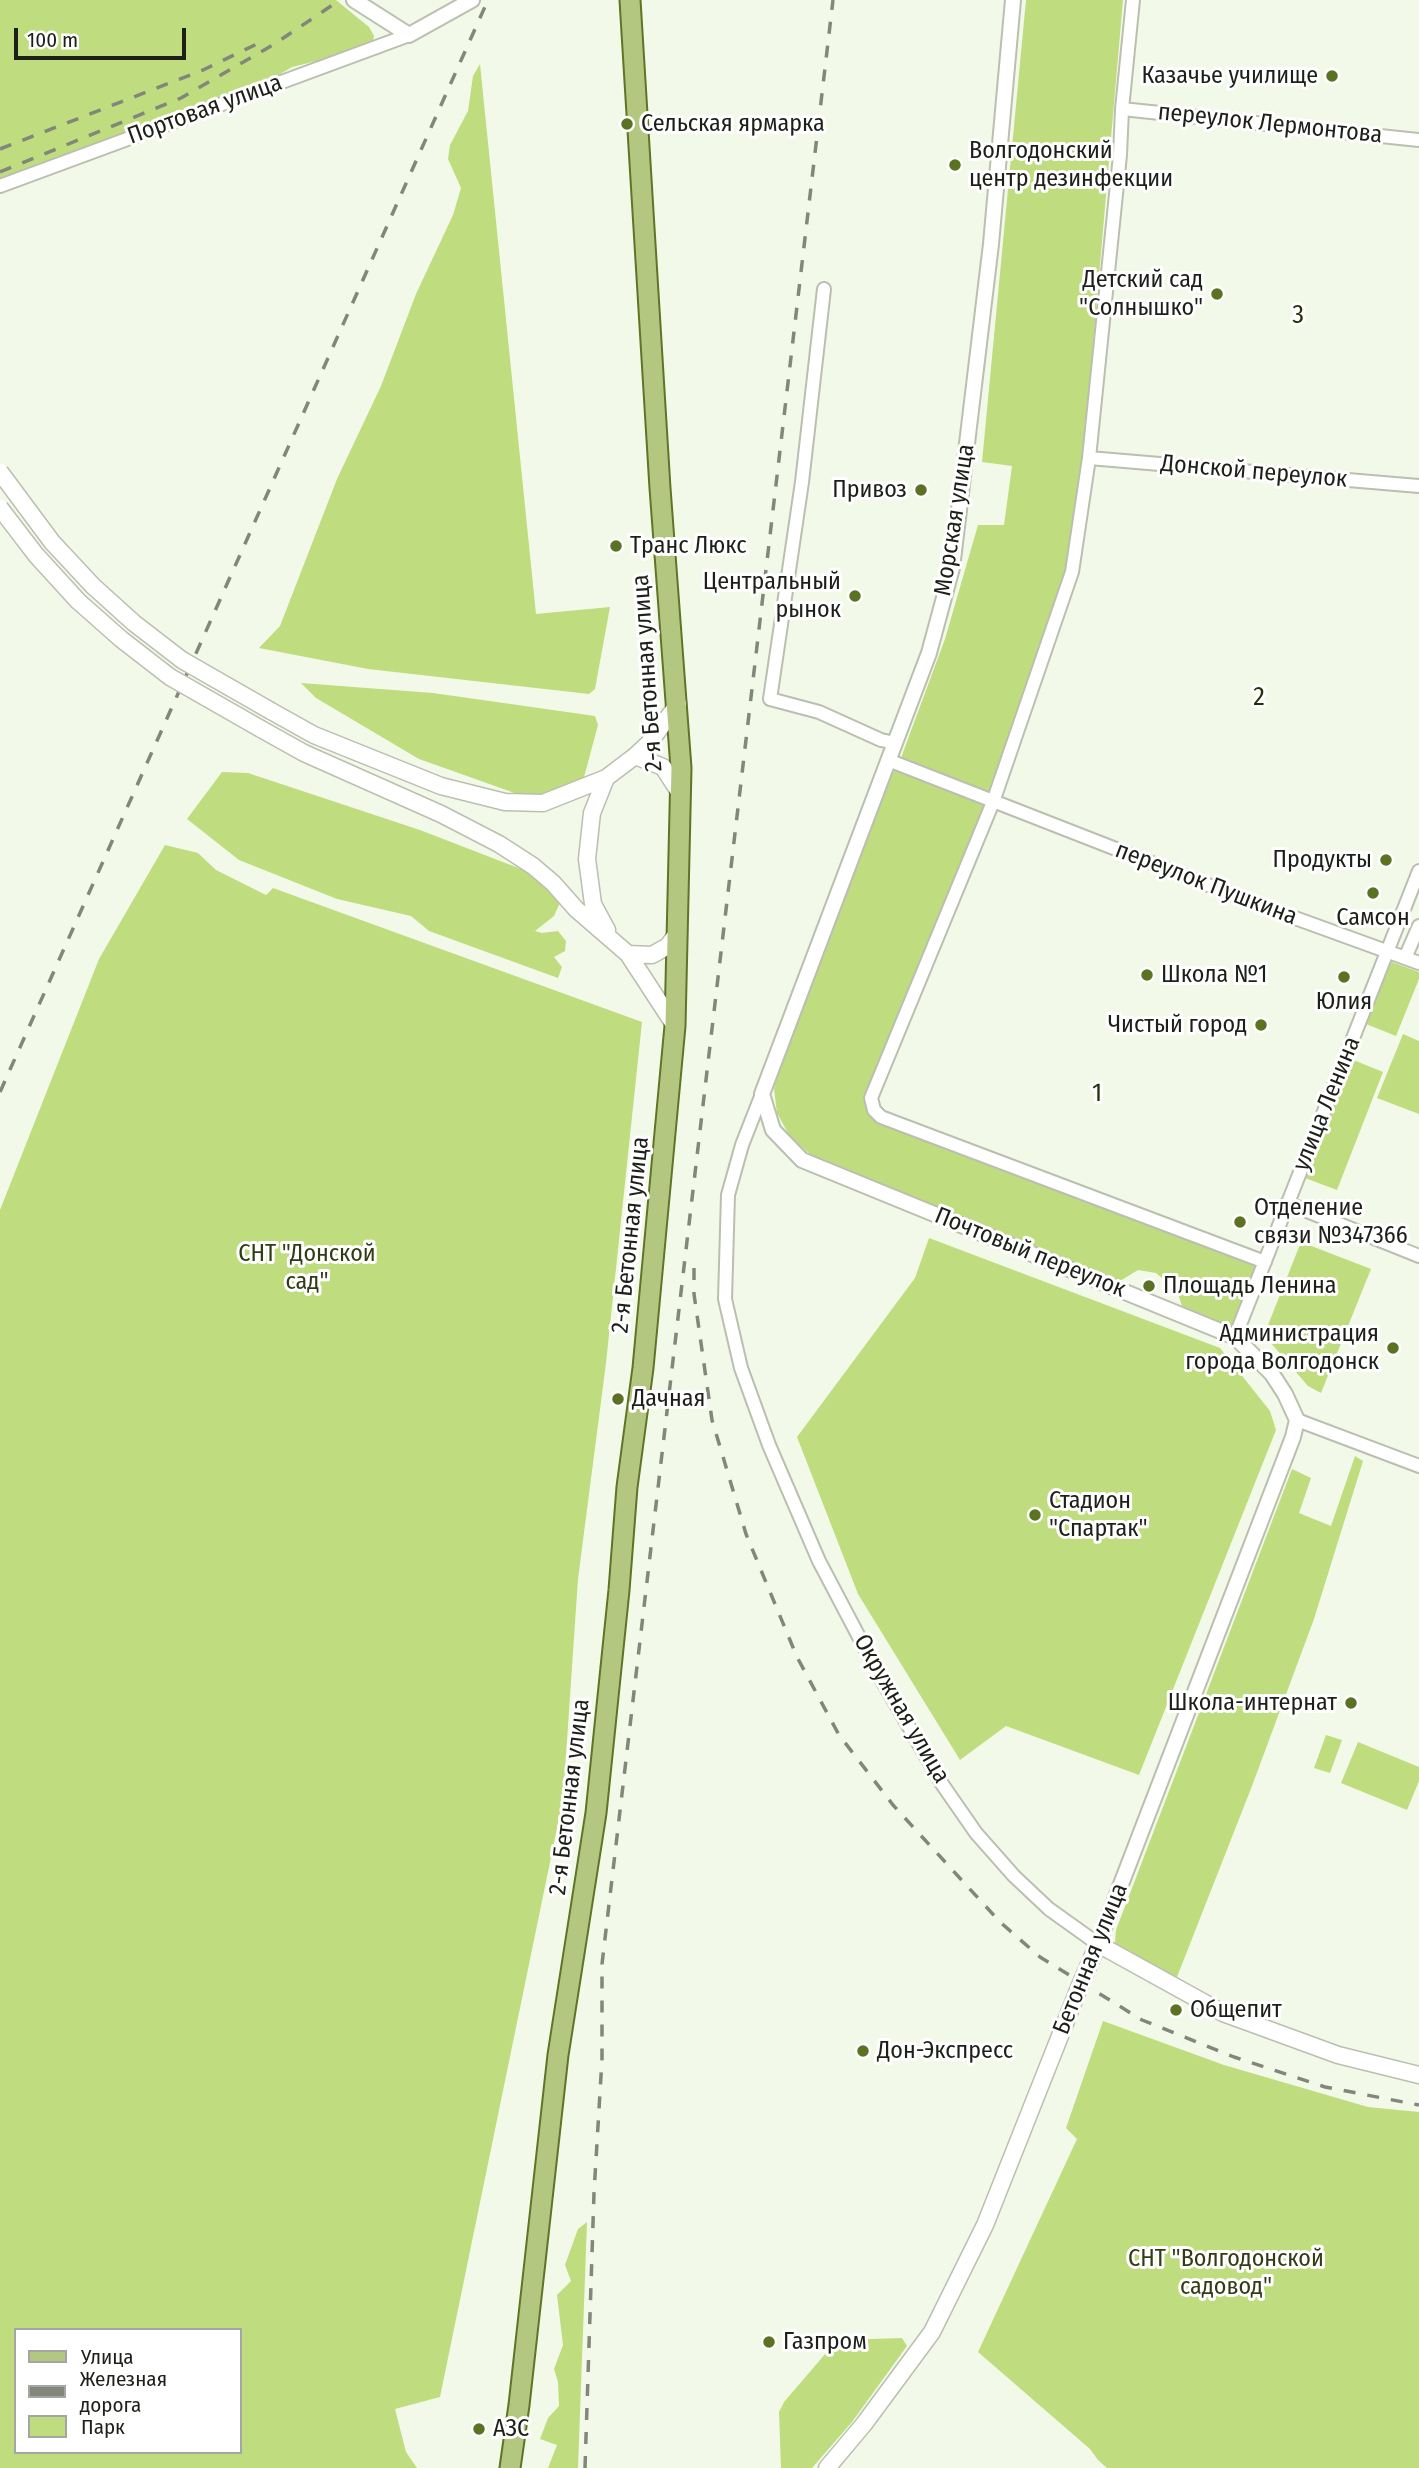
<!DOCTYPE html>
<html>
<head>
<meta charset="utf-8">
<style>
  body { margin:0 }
  #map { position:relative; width:1419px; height:2468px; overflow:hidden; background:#f3f9e8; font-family:"Fira Sans Condensed",sans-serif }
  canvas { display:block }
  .legend { position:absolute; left:14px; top:2328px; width:228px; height:126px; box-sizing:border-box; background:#fff; border:2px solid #a5a5a3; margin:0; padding:9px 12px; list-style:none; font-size:21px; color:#1d1f19 }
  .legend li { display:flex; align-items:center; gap:14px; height:35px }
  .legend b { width:35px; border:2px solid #a5a5a3 }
  .scale { position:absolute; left:14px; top:28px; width:172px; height:32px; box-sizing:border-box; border:4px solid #1d1f19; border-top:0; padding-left:9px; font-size:21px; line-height:24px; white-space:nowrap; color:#1d1f19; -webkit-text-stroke:5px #fff; paint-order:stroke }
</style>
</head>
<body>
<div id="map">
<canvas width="1419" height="2468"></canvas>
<ul class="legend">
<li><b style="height:9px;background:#b4c781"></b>Улица</li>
<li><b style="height:9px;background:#82867b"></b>Железная дорога</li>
<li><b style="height:19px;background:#bfdd7e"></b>Парк</li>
</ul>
<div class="scale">100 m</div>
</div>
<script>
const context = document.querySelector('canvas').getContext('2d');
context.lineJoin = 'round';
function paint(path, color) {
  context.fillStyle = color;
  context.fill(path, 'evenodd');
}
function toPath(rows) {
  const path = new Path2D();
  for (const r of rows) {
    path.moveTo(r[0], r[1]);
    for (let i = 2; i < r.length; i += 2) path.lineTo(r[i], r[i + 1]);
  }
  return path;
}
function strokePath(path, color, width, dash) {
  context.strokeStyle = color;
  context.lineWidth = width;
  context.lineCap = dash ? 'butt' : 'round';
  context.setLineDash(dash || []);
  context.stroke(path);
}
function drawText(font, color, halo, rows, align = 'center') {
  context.font = font + ' "Fira Sans Condensed",sans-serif';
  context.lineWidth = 6;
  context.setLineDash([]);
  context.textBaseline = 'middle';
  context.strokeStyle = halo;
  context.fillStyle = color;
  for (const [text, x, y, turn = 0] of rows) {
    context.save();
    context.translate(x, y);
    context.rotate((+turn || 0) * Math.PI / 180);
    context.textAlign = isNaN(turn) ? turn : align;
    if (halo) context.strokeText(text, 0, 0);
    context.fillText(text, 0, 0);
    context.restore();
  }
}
const green = toPath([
  [0,0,336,0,369,27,374,36,373,41,368,45,333,57,292,67,275,77,0,180],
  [1026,0,1123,0,1073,575,992,794,902,759,902,755,945,639,978,525,1004,525,1012,466,982,462],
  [480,64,536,614,610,607,595,689,589,694,368,669,259,648,280,626,337,479,381,386,416,294,453,215,461,188,448,159,450,145,468,111,473,76],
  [301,683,433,693,595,716,598,725,583,781,565,802,523,796,419,759,316,698],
  [899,768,983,804,986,808,868,1096,868,1110,877,1119,1258,1266,1235,1328,1182,1306,1177,1291,1156,1273,1138,1270,1120,1281,829,1166,806,1151,789,1135,777,1113,774,1089,780,1064,892,773],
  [222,772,248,773,420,830,552,881,563,896,554,916,535,931,542,933,558,931,566,941,565,951,554,957,562,967,558,978,429,931,411,916,337,899,239,860,187,819],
  [165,845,198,853,216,870,266,895,273,888,642,1022,606,1363,578,1579,563,1799,440,2397,395,2409,406,2452,417,2468,0,2468,0,1210,99,959],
  [16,2330,240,2330,240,2452,16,2452],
  [1389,961,1419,972,1419,979,1396,1036,1366,1024],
  [1403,1034,1419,1041,1419,1114,1377,1098],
  [1351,1059,1383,1072,1337,1190,1305,1178],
  [929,1238,1220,1348,1270,1411,1276,1430,1139,1775,1006,1726,960,1760,858,1594,797,1437,915,1278],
  [1301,1242,1371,1269,1321,1393,1308,1386,1264,1335],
  [1355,1456,1363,1461,1314,1619,1252,1786,1177,1977,1174,1980,1117,1947,1115,1942,1116,1930,1292,1469,1311,1478,1299,1513,1331,1526],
  [1326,1735,1342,1740,1330,1773,1314,1768],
  [1358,1742,1419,1767,1419,1781,1407,1810,1341,1783],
  [1103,2021,1224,2065,1368,2107,1419,2112,1419,2468,1107,2468,1098,2460,1090,2449,978,2352,1077,2139,1066,2128],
  [587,2222,578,2468,548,2468,557,2445,540,2439,548,2418,559,2406,558,2382,554,2369,563,2345,557,2295,571,2281,565,2265,578,2229],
  [902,2338,907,2346,852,2422,812,2468,781,2468,779,2412,784,2402,832,2346,839,2340]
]);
const minor = toPath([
  [1133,0,1122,109,1120,155,1089,458,1072,572,993,802,871,1098,874,1110,881,1117,1265,1262],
  [1122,109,1419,140],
  [0,186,409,35],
  [824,289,802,482,770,699,819,712,881,740,895,743],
  [1089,458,1419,486],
  [888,760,1262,906,1419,963],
  [1405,958,1419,926],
  [762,1094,742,1145,728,1195,725,1299,741,1368,769,1445,819,1561,879,1675,942,1784,976,1833,1014,1876,1049,1909,1098,1944],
  [1287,1203,1419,1256],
  [1235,1337,1419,871],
  [1297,1420,1419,1466]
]);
const tertiary = toPath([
  [354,0,409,35,472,0],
  [1013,0,991,244,952,568,929,653,762,1094,773,1130,802,1160,1235,1337,1272,1374,1285,1394,1297,1420,1293,1437,1098,1944]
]);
const secondary = toPath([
  [271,711,314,735,441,786,505,802,543,803,606,778],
  [261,729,304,753,441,814,499,844,533,866,553,883,576,909,628,954,652,955,668,946,678,932],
  [635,756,649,743,678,704],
  [607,930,593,904,587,859,592,813,606,778,635,756,663,767,680,793],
  [628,954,675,1026],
  [827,2468,864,2424,932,2332,985,2225,1081,1983,1098,1944,1223,2013,1338,2055,1419,2075]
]);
const primary = toPath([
  [510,2468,519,2405,558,2055,596,1813,619,1590,627,1487,643,1368,675,1026,681,768,660,488,630,0]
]);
const rail = toPath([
  [0,149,203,70,259,43],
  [0,172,181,98,273,45,340,0],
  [0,1092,488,0],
  [694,1268,694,1294,712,1420,746,1534,797,1657,839,1735,893,1805,1000,1922,1040,1957,1142,2020,1234,2057,1325,2087,1419,2105],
  [585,2468,594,2193,602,2059,602,1964,833,0]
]);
const secondaryBridge = toPath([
  [0,472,52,542,93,586,134,623,182,660,271,711],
  [0,508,36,555,78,601,121,639,170,677,261,729]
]);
const markers = [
  [1332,76,7,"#5c7223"],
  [627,124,7,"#5c7223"],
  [955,165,7,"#5c7223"],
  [1217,294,7,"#5c7223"],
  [921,490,7,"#5c7223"],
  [616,546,7,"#5c7223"],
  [855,596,7,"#5c7223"],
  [1386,860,7,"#5c7223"],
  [1373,893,7,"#5c7223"],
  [1147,975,7,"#5c7223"],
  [1344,977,7,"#5c7223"],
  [1261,1025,7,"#5c7223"],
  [1240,1222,7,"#5c7223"],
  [1149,1286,7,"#5c7223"],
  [1393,1348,7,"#5c7223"],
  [618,1399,7,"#5c7223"],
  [1035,1515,7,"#5c7223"],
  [1351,1703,7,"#5c7223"],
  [1176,2010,7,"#5c7223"],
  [863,2051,7,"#5c7223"],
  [769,2342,7,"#5c7223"],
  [479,2429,7,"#5c7223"]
];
const poiNames = [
  ["Казачье училище",1318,76,"right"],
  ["Сельская ярмарка",641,124],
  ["Волгодонский",969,151],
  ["центр дезинфекции",969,179],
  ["Детский сад",1203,280,"right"],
  ["\"Солнышко\"",1203,308,"right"],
  ["Привоз",907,490,"right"],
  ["Транс Люкс",630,546],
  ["Центральный",841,582,"right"],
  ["рынок",841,610,"right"],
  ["Продукты",1372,860,"right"],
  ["Самсон",1373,918,"center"],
  ["Школа №1",1161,975],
  ["Юлия",1344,1002,"center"],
  ["Чистый город",1247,1025,"right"],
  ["Отделение",1254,1208],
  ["связи №347366",1254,1236],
  ["Площадь Ленина",1163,1286],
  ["Администрация",1379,1334,"right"],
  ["города Волгодонск",1379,1362,"right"],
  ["Дачная",632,1399],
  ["Стадион",1049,1501],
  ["\"Спартак\"",1049,1529],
  ["Школа-интернат",1337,1703,"right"],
  ["Общепит",1190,2010],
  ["Дон-Экспресс",877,2051],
  ["Газпром",783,2342],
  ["АЗС",493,2429]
];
const streetNames = [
  ["Портовая улица",205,110,-20],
  ["переулок Лермонтова",1270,124,6],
  ["Донской переулок",1254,472,5],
  ["Морская улица",955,520,-81],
  ["2-я Бетонная улица",648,673,-94],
  ["переулок Пушкина",1206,884,21],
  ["улица Ленина",1327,1104,-68],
  ["2-я Бетонная улица",631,1235,-84],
  ["Почтовый переулок",1030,1253,22],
  ["Окружная улица",901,1709,60],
  ["2-я Бетонная улица",570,1797,-83],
  ["Бетонная улица",1091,1959,-68]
];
const parkNames = [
  ["СНТ \"Донской",307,1254],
  ["сад\"",307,1282],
  ["СНТ \"Волгодонской",1226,2259],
  ["садовод\"",1226,2287]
];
const neighbourhoodNames = [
  ["3",1299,316],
  ["2",1260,698],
  ["1",1098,1094]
];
paint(green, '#bfdd7e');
strokePath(minor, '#babfb0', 16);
strokePath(tertiary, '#babfb0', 18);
strokePath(secondary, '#babfb0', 19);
strokePath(primary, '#5f7426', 23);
strokePath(minor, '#fff', 12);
strokePath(tertiary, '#fff', 14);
strokePath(secondary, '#fff', 16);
strokePath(primary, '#b4c781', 19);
strokePath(rail, '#82867b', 3.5, [12, 12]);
strokePath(secondaryBridge, '#babfb0', 19, []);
strokePath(secondaryBridge, '#fff', 16);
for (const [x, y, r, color] of markers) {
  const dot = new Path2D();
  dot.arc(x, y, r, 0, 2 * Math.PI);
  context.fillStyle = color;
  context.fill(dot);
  strokePath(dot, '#fff', 2.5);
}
drawText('24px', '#1d1f19', '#fff', poiNames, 'left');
drawText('24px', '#1d1f19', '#fff', streetNames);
drawText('24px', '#313c15', '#fff', parkNames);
context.letterSpacing = '2px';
drawText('26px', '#25300a', '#fff', neighbourhoodNames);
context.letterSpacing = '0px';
</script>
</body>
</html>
